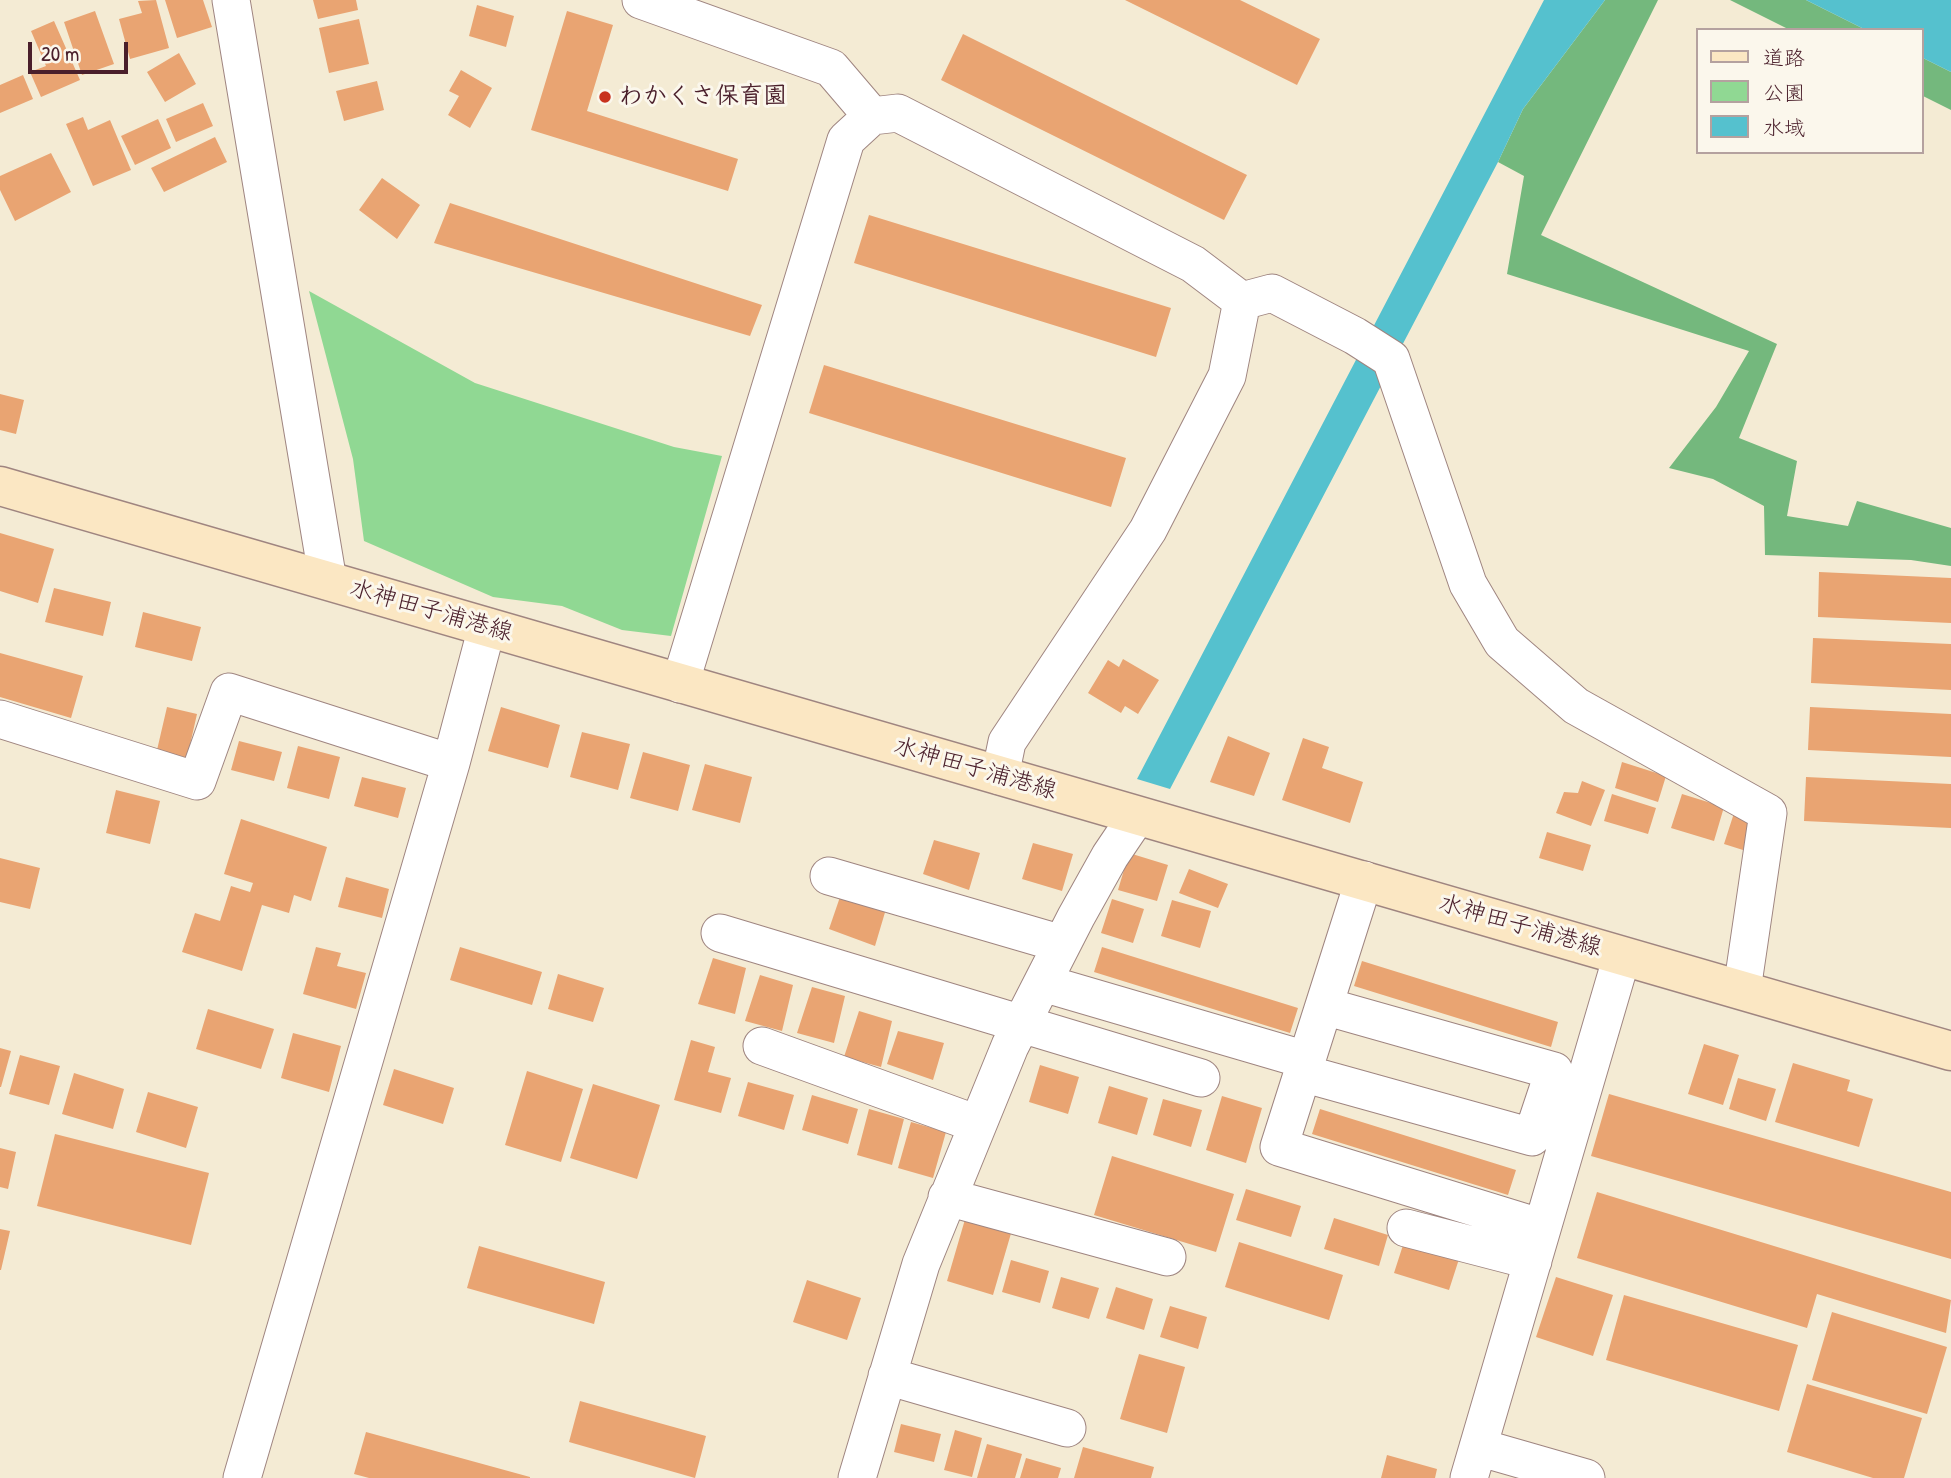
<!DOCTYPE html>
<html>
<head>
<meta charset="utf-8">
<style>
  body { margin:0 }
  #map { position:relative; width:1951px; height:1478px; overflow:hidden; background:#f4ebd4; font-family:"Patrick Hand","Klee One",sans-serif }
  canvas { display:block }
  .legend { position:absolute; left:1696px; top:28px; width:228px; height:126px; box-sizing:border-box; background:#fbf7ec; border:2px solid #b4a19f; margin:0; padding:9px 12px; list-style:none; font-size:21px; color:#4a1f2b }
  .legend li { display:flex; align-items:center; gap:14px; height:35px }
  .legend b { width:35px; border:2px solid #b4a19f }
  .scale { position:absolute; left:28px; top:42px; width:100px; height:32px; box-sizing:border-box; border:4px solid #4a1f2b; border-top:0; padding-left:9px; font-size:21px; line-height:24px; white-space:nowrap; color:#4a1f2b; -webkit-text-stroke:5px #fbf7ec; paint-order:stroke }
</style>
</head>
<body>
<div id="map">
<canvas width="1951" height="1478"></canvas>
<ul class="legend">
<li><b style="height:9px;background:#fbe7c3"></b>道路</li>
<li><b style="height:19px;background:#90d893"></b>公園</li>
<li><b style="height:19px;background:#55c1ce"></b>水域</li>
</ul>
<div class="scale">20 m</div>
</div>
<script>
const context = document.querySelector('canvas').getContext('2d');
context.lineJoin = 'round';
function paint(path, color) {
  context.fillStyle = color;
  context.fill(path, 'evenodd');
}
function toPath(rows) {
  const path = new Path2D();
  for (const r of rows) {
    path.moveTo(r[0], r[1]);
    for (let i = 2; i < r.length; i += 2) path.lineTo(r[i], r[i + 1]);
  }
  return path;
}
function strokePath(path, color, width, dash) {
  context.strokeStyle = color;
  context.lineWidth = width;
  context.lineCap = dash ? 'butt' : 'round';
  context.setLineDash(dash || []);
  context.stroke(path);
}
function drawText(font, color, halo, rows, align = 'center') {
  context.font = font + ' "Patrick Hand","Klee One",sans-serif';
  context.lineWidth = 6;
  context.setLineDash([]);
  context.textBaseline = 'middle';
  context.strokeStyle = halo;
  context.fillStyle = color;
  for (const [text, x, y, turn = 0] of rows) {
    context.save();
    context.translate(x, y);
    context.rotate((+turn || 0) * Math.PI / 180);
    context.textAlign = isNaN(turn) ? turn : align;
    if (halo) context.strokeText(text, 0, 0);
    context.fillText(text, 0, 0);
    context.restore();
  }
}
const green = toPath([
  [309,291,475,383,674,447,722,456,671,636,622,630,562,606,493,597,364,541,353,459]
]);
const forest = toPath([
  [1605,0,1658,0,1541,235,1777,344,1739,438,1797,461,1787,516,1848,526,1857,501,1951,528,1951,566,1911,560,1765,555,1764,506,1713,479,1669,468,1716,407,1749,351,1507,274,1524,176,1498,162,1523,109],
  [1730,0,1806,0,1866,30,1790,30],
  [1921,57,1951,72,1951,110,1921,95]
]);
const water = toPath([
  [1544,0,1605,0,1523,109,1498,162,1170,789,1137,779],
  [1806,0,1951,0,1951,72,1921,57,1921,30,1866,30]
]);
const building = toPath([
  [156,0,169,48,130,59,119,19,142,13,138,1],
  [165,0,203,0,212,27,177,38],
  [313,0,356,0,358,10,318,19],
  [1125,0,1240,0,1320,39,1297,85],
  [477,5,514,16,506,47,469,36],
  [95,11,114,64,82,75,64,22],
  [567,11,613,25,587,111,738,159,728,191,531,130],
  [359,19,369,64,329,73,319,28],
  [54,21,80,80,41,97,30,72,46,66,31,31],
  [963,34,1247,175,1224,220,941,80],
  [179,53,196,84,165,102,147,72],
  [461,70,492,88,470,128,448,115,459,96,449,91],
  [23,75,33,99,0,113,0,85],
  [377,81,384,110,344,121,336,91],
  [203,103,213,126,176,142,166,119],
  [83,117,88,130,110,120,131,170,93,186,66,124],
  [158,119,171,148,135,165,121,136],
  [215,137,227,162,164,192,151,168],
  [51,153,71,192,15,221,0,190,0,176],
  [382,178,420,205,397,239,359,210],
  [450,203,762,305,750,336,434,243],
  [869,215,1171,308,1156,357,854,263],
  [824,365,1126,458,1111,507,809,413],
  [0,394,24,400,16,434,0,430],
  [0,533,54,549,38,603,0,591],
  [1819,572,1951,578,1951,623,1818,617],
  [54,588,111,602,103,636,45,622],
  [143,612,201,627,192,661,135,647],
  [1813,638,1951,644,1951,690,1811,683],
  [0,653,83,676,71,718,0,697],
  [1123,659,1159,680,1138,714,1125,706,1121,713,1088,693,1108,660,1119,667],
  [167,707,197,714,187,758,157,750],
  [501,707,560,725,548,768,488,751],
  [1810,707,1951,714,1951,757,1808,750],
  [582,732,630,744,618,790,570,777],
  [1228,736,1270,753,1254,796,1210,782],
  [1303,738,1329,747,1322,768,1363,782,1350,823,1282,800],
  [239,741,282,752,274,781,231,770],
  [298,746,340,757,329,799,287,788],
  [643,752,690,765,678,811,630,798],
  [1622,762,1666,776,1658,802,1615,788],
  [705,764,752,777,740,823,692,810],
  [362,777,406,788,398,818,354,806],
  [1806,777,1951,784,1951,828,1804,821],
  [1582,781,1605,790,1591,826,1556,813,1564,792,1578,793],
  [116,790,160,801,150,844,106,833],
  [1612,794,1656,808,1648,834,1604,821],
  [1682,794,1724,807,1714,841,1671,828],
  [1735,810,1755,817,1743,850,1724,844],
  [241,819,327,847,311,901,294,895,289,913,262,905,242,971,182,952,195,913,220,921,231,886,250,892,253,883,224,874],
  [1547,832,1591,845,1583,871,1539,858],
  [934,840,980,853,969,890,923,874],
  [1033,843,1073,854,1062,891,1022,879],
  [1129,853,1168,865,1157,901,1118,890],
  [0,858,40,868,30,909,0,902],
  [1189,869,1228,884,1218,908,1179,893],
  [346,877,389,889,382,918,338,907],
  [840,897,886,909,875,946,829,929],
  [1112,899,1144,909,1133,943,1101,933],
  [1172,900,1211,911,1200,948,1161,936],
  [316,947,341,953,337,966,366,973,356,1009,303,994],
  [460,947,542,972,532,1005,450,980],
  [1102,947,1298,1008,1290,1033,1094,972],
  [713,958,746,968,735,1014,698,1004],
  [1362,961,1558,1022,1551,1047,1354,986],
  [558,974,604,988,593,1022,548,1009],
  [760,975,793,985,782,1031,745,1021],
  [812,987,845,996,834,1043,797,1033],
  [208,1009,274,1029,261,1069,196,1049],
  [859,1011,892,1021,881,1067,844,1057],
  [898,1031,944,1043,933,1080,887,1064],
  [293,1033,341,1046,329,1092,281,1078],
  [691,1040,715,1047,708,1072,731,1078,721,1113,674,1100],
  [1704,1044,1739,1055,1723,1105,1688,1094],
  [0,1048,11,1051,1,1087,0,1087],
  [20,1055,60,1066,49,1105,9,1094],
  [1793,1063,1850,1080,1847,1091,1873,1099,1859,1147,1775,1122],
  [1040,1065,1079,1077,1068,1114,1029,1102],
  [394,1069,454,1088,443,1124,383,1105],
  [527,1071,583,1089,561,1162,505,1145],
  [74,1073,124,1089,113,1129,62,1114],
  [1738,1078,1776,1089,1766,1121,1729,1109],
  [748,1082,794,1095,784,1130,738,1116],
  [593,1084,660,1105,637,1179,570,1158],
  [1109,1086,1148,1098,1137,1135,1098,1123],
  [148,1092,198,1107,186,1148,136,1132],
  [1609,1094,1951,1192,1951,1259,1591,1156],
  [812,1095,858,1109,848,1144,802,1130],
  [1222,1096,1262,1108,1246,1163,1206,1150],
  [1163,1099,1202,1110,1191,1147,1153,1135],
  [869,1109,904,1119,892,1165,857,1155],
  [1320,1109,1516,1170,1508,1195,1312,1134],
  [911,1122,946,1132,933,1178,898,1168],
  [55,1134,209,1173,191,1245,37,1206],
  [0,1148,16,1152,8,1189,0,1187],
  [1112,1156,1234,1194,1216,1252,1094,1215],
  [1246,1189,1301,1206,1291,1237,1236,1220],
  [1597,1192,1951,1300,1946,1333,1817,1294,1807,1328,1577,1258],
  [966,1216,1012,1230,993,1295,947,1281],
  [1334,1218,1388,1235,1379,1266,1324,1249],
  [0,1229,10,1231,1,1270,0,1270],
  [1239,1242,1343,1275,1329,1320,1225,1287],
  [1404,1242,1459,1259,1449,1290,1394,1273],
  [479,1246,605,1282,594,1324,467,1288],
  [1011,1260,1049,1271,1040,1303,1002,1292],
  [1061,1277,1099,1288,1089,1319,1052,1308],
  [1556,1277,1613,1295,1593,1356,1536,1337],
  [807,1280,861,1298,847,1340,793,1322],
  [1116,1287,1153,1299,1144,1330,1106,1318],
  [1624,1295,1798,1345,1779,1411,1606,1360],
  [1170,1306,1207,1317,1198,1349,1160,1337],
  [1832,1312,1947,1347,1927,1414,1812,1380],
  [1139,1354,1185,1367,1167,1433,1120,1419],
  [1807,1384,1922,1418,1904,1478,1873,1478,1787,1452],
  [580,1401,706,1436,695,1478,569,1442],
  [901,1424,941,1434,934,1462,894,1452],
  [955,1430,982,1438,972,1477,944,1470],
  [366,1432,530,1477,530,1478,369,1478,354,1474],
  [987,1444,1022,1454,1015,1478,977,1478],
  [1083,1447,1154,1467,1151,1478,1074,1478],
  [1387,1455,1437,1469,1435,1478,1381,1478],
  [1026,1458,1061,1468,1058,1478,1020,1478]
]);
const street = toPath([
  [231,0,328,581],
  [641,0,831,68,872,116],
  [1242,301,1272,293,1355,336,1391,359,1468,584,1502,642,1576,706,1768,813,1742,990],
  [680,684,846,140,872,116,898,113,1193,264,1242,301,1227,376,1148,530,1007,742,1000,776],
  [0,719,197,781,229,692,451,763],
  [829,876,1062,944],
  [1364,880,1279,1147,1542,1228],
  [720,933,1201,1078],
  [1043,983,1306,1060],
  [762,1046,977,1124],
  [1302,1073,1532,1137,1554,1071,1324,1006],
  [947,1197,1167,1257],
  [1406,1228,1533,1261],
  [887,1376,1067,1428],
  [1478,1447,1586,1478],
  [242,1478,451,763,487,627],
  [857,1478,921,1264,1010,1046,1076,917,1110,856,1137,816],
  [1469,1478,1622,956]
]);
const secondary = toPath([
  [0,486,1951,1051]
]);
const markers = [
  [605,97,7,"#c8321e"]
];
const poiNames = [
  ["わかくさ保育園",619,97]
];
const streetNames = [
  ["水神田子浦港線",431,611,16],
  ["水神田子浦港線",975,769,16],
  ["水神田子浦港線",1520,926,16]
];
paint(green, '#90d893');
paint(forest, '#74b87d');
paint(water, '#55c1ce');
paint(building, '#e9a472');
strokePath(street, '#9f8580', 39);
strokePath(secondary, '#9f8580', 41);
strokePath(street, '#fff', 37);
strokePath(secondary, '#fbe7c3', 38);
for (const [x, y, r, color] of markers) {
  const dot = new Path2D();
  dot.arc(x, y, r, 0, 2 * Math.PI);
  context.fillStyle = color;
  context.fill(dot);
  strokePath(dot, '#fbf7ec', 2.5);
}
drawText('bold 24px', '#4a1f2b', '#fbf7ec', poiNames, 'left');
drawText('24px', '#4a1f2b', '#fbf7ec', streetNames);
</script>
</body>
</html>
